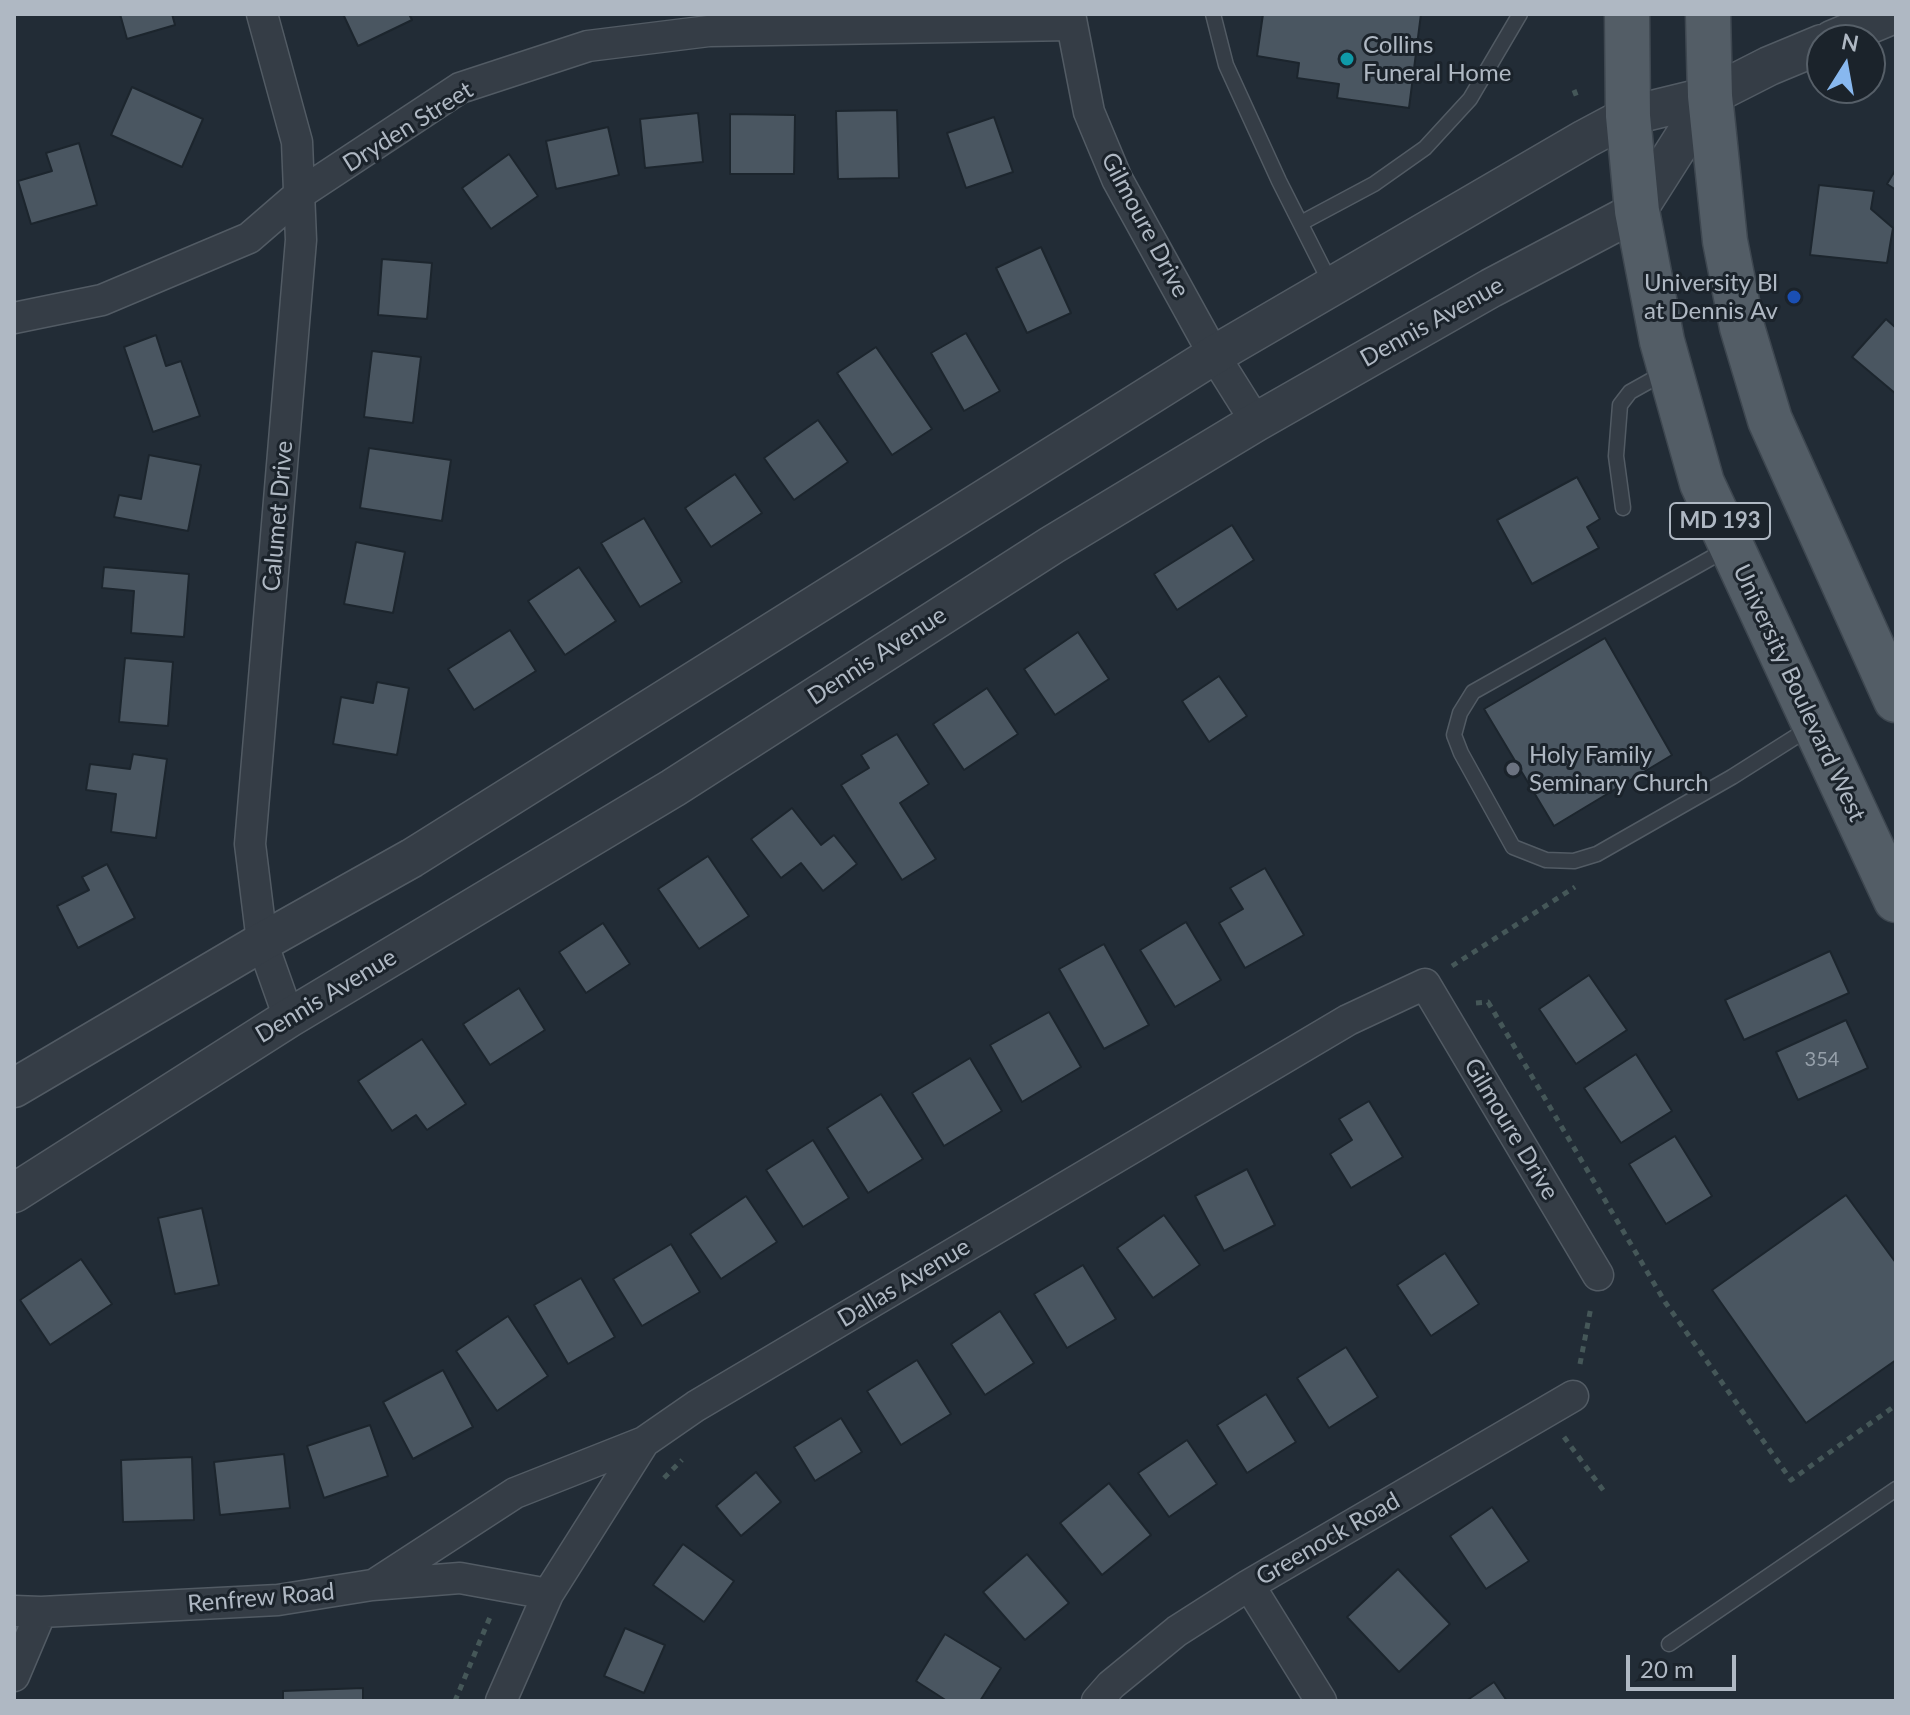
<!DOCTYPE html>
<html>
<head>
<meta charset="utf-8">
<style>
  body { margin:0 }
  #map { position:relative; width:1910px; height:1715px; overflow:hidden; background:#222c36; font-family:Lato,sans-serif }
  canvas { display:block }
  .frame { position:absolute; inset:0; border:16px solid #afb8c3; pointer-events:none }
  .north { position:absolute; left:1806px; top:24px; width:80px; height:80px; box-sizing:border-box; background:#1b232b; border:2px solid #565f68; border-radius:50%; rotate:11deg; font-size:22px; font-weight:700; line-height:32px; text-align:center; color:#afb8c3 }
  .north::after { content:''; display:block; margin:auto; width:28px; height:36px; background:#88b8ef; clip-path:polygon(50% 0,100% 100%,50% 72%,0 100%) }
  .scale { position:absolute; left:1626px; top:1655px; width:110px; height:36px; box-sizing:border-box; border:4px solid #afb8c3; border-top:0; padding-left:10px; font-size:24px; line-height:28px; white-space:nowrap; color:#afb8c3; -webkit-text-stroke:6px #1b232b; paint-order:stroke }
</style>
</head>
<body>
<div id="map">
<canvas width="1910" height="1715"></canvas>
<div class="frame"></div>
<div class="north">N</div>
<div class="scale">20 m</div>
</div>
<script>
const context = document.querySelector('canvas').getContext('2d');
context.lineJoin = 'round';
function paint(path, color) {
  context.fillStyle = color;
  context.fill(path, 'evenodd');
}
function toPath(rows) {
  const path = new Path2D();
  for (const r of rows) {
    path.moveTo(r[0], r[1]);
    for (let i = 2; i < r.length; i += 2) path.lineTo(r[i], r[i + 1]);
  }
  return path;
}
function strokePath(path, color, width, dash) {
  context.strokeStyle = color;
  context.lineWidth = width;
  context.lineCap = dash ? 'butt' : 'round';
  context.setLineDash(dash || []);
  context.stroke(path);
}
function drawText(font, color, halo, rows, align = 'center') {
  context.font = font + ' Lato,sans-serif';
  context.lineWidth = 6;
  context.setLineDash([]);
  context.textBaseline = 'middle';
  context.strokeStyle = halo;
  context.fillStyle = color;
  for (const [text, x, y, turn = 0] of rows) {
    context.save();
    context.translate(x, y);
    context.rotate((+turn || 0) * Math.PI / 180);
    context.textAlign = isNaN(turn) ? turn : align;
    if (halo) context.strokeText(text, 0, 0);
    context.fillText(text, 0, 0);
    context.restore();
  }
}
const building = toPath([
  [120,14,172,14,175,25,127,39,120,14],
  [343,14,409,14,412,20,358,46,343,14],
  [1263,14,1421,14,1409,108,1337,98,1339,84,1297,78,1299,63,1257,56,1263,14],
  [132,87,203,119,182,167,111,135,132,87],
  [897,110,899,178,838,179,836,111,897,110],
  [698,113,703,162,645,168,640,119,698,113],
  [730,114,795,115,794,174,730,174,730,114],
  [994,117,1013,172,966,188,947,133,994,117],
  [608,127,619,175,556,189,546,141,608,127],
  [79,143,97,205,31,224,18,181,52,171,46,153,79,143],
  [509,154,538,196,491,229,462,188,509,154],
  [1896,169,1896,190,1887,184,1896,169],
  [1819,185,1874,191,1871,209,1893,228,1887,263,1810,255,1819,185],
  [1041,247,1071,313,1027,333,996,268,1041,247],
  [382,259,432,263,427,319,378,315,382,259],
  [1886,319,1896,328,1896,394,1852,357,1886,319],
  [966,333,1000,391,964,411,931,353,966,333],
  [156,335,166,366,181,361,200,416,153,432,124,347,156,335],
  [876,347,932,429,892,455,837,373,876,347],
  [372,351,421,357,413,423,364,417,372,351],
  [818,420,848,462,794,500,764,458,818,420],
  [369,448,451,460,442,521,360,508,369,448],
  [149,455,201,465,188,531,114,517,119,495,141,499,149,455],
  [735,474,762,513,711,547,685,508,735,474],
  [1577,477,1600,519,1587,527,1599,548,1532,584,1497,520,1577,477],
  [644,518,682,582,640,607,601,543,644,518],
  [1232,525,1254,560,1177,610,1154,574,1232,525],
  [356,542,405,552,393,613,344,604,356,542],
  [104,567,189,574,184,637,131,633,134,591,102,588,104,567],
  [579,567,616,621,565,655,528,601,579,567],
  [510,630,536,671,474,710,448,669,510,630],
  [1078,632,1109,679,1055,715,1024,669,1078,632],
  [1605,638,1672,755,1554,826,1484,709,1605,638],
  [125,658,173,662,168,726,119,722,125,658],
  [1219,676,1247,716,1209,742,1182,701,1219,676],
  [377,682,409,688,397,755,333,744,341,697,373,703,377,682],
  [987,688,1018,734,964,770,933,724,987,688],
  [897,734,929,784,900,803,936,859,902,880,841,785,869,768,861,755,897,734],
  [133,754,167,759,156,838,111,832,116,794,86,790,90,764,130,769,133,754],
  [792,808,821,845,834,835,857,864,823,891,801,863,781,878,751,839,792,808],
  [708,856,749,916,699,949,658,889,708,856],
  [107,864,135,918,78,948,57,906,89,890,82,877,107,864],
  [1265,868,1304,935,1245,968,1219,923,1243,909,1230,888,1265,868],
  [1186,922,1221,980,1175,1007,1140,950,1186,922],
  [603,923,630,964,586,993,559,952,603,923],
  [1104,944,1149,1025,1104,1049,1059,969,1104,944],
  [1830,951,1849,993,1744,1040,1725,1000,1830,951],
  [1589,975,1627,1030,1576,1064,1539,1009,1589,975],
  [519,988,545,1030,490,1065,463,1024,519,988],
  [1049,1012,1081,1067,1022,1102,990,1045,1049,1012],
  [1846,1020,1868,1068,1798,1100,1776,1052,1846,1020],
  [422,1039,466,1104,427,1130,416,1115,392,1131,358,1081,422,1039],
  [1636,1054,1672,1111,1621,1143,1584,1088,1636,1054],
  [970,1058,1002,1111,944,1146,912,1093,970,1058],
  [881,1094,923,1159,868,1193,827,1128,881,1094],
  [1369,1101,1403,1157,1351,1188,1330,1154,1352,1140,1339,1119,1369,1101],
  [1675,1136,1712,1196,1666,1224,1629,1164,1675,1136],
  [813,1140,849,1198,803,1227,766,1170,813,1140],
  [1247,1169,1275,1225,1224,1251,1195,1196,1247,1169],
  [1846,1195,1896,1263,1896,1360,1806,1423,1712,1290,1846,1195],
  [746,1196,777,1242,721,1279,690,1234,746,1196],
  [202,1208,219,1285,175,1294,158,1218,202,1208],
  [1164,1215,1200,1265,1153,1298,1117,1248,1164,1215],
  [671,1244,700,1292,642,1326,613,1279,671,1244],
  [1445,1253,1479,1304,1431,1336,1397,1285,1445,1253],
  [81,1259,112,1304,50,1345,20,1300,81,1259],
  [1083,1265,1116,1319,1067,1348,1034,1294,1083,1265],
  [581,1278,615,1337,568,1364,534,1305,581,1278],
  [1000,1311,1034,1363,985,1395,951,1344,1000,1311],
  [508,1316,548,1376,497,1411,456,1351,508,1316],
  [1346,1347,1378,1397,1329,1428,1297,1378,1346,1347],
  [917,1360,951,1414,901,1445,867,1391,917,1360],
  [443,1370,473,1427,413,1459,383,1402,443,1370],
  [1266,1394,1296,1442,1247,1473,1217,1425,1266,1394],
  [841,1418,862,1452,815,1481,794,1447,841,1418],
  [370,1425,388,1476,324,1498,307,1446,370,1425],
  [1187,1440,1217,1484,1169,1517,1138,1473,1187,1440],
  [284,1454,290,1508,220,1515,214,1462,284,1454],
  [192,1457,194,1520,123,1522,121,1460,192,1457],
  [756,1472,781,1502,741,1536,716,1506,756,1472],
  [1109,1483,1151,1535,1102,1575,1060,1523,1109,1483],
  [1492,1507,1529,1561,1486,1589,1450,1536,1492,1507],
  [683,1544,734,1581,704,1622,653,1585,683,1544],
  [1027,1554,1069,1603,1025,1640,983,1592,1027,1554],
  [1398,1569,1450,1624,1399,1672,1347,1617,1398,1569],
  [625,1628,665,1645,644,1693,604,1676,625,1628],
  [945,1634,1001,1668,980,1701,947,1701,916,1681,945,1634],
  [1494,1682,1507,1701,1466,1701,1494,1682],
  [363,1688,363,1701,283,1701,283,1691,363,1688]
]);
const path = toPath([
  [1574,90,1578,100],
  [1452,966,1575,887],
  [1476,1003,1488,1002,1665,1302,1791,1480,1896,1405],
  [1580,1364,1591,1307],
  [1564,1437,1606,1494],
  [664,1478,682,1460],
  [455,1701,490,1617]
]);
const service = toPath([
  [1213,14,1226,65,1279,181,1331,284],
  [1301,223,1374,184,1425,148,1470,99,1520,14],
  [1623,508,1616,456,1620,405,1630,392,1664,373],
  [1727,549,1473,692,1460,713,1454,735,1461,753,1513,847,1546,860,1574,861,1597,854,1732,777,1811,727],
  [1669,1644,1896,1489]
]);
const minor = toPath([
  [262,14,297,142,301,240,250,844,262,942,289,1018],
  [1070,14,1089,112,1117,179,1214,355,1256,422],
  [14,318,102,300,249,238,301,193,460,88,588,46,709,31,1072,25],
  [375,1584,515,1493,644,1442],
  [1249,1585,1321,1701],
  [14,1611,41,1612,278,1600,372,1585,460,1578,548,1594],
  [14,1676,41,1612],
  [501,1701,548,1594,644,1442,696,1406,1348,1020,1425,984,1598,1275],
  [1097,1701,1111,1685,1177,1631,1249,1585,1573,1396]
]);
const tertiary = toPath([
  [1832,40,1894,14],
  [14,1088,262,942,412,858,1214,355,1585,139,1628,116,1710,96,1769,66,1822,44],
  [14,1193,289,1018,673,788,1052,545,1256,422,1491,288,1637,211,1710,96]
]);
const primary = toPath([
  [1627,14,1628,116,1637,211,1662,341,1702,483,1896,900],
  [1708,14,1710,96,1725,241,1742,327,1770,420,1896,700]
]);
const markers = [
  [1347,59,8,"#0f9aa8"],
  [1794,297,8,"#1a4fb4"],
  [1513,769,8,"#6b7280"]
];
const numberNames = [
  ["354",1822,1060]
];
const shields = [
  [1720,521,100]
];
const shieldNames = [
  ["MD 193",1720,521]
];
const poiNames = [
  ["Collins",1363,45],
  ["Funeral Home",1363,73],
  ["University Bl",1778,283,"right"],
  ["at Dennis Av",1778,311,"right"],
  ["Holy Family",1529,755],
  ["Seminary Church",1529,783]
];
const streetNames = [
  ["Dryden Street",408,127,-32],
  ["Gilmoure Drive",1145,225,62],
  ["Dennis Avenue",1432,322,-29],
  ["Calumet Drive",278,516,-85],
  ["Dennis Avenue",877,656,-33],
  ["University Boulevard West",1799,693,65],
  ["Dennis Avenue",326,996,-31],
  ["Gilmoure Drive",1511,1129,59],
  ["Dallas Avenue",904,1283,-31],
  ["Greenock Road",1328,1539,-30],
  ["Renfrew Road",261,1598,-5]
];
paint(building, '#4a5661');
strokePath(building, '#1c252d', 2);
strokePath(service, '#525b64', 17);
strokePath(minor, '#525b64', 33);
strokePath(tertiary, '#525b64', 41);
strokePath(primary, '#3e4750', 47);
strokePath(path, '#455758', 5, [6, 6]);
strokePath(service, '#353d46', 14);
strokePath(minor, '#353d46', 30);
strokePath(tertiary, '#353d46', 38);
strokePath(primary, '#535d66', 44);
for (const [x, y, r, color] of markers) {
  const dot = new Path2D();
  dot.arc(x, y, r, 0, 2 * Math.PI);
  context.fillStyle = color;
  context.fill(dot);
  strokePath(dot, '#1b232b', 3);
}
drawText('20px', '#96a0aa', null, numberNames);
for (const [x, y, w] of shields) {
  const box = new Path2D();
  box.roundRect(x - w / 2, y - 18, w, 36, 6);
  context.fillStyle = '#1b232b';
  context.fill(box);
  strokePath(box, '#afb8c3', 2);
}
drawText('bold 22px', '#afb8c3', null, shieldNames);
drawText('24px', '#afb8c3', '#1b232b', poiNames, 'left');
drawText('24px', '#afb8c3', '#1b232b', streetNames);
</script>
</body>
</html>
